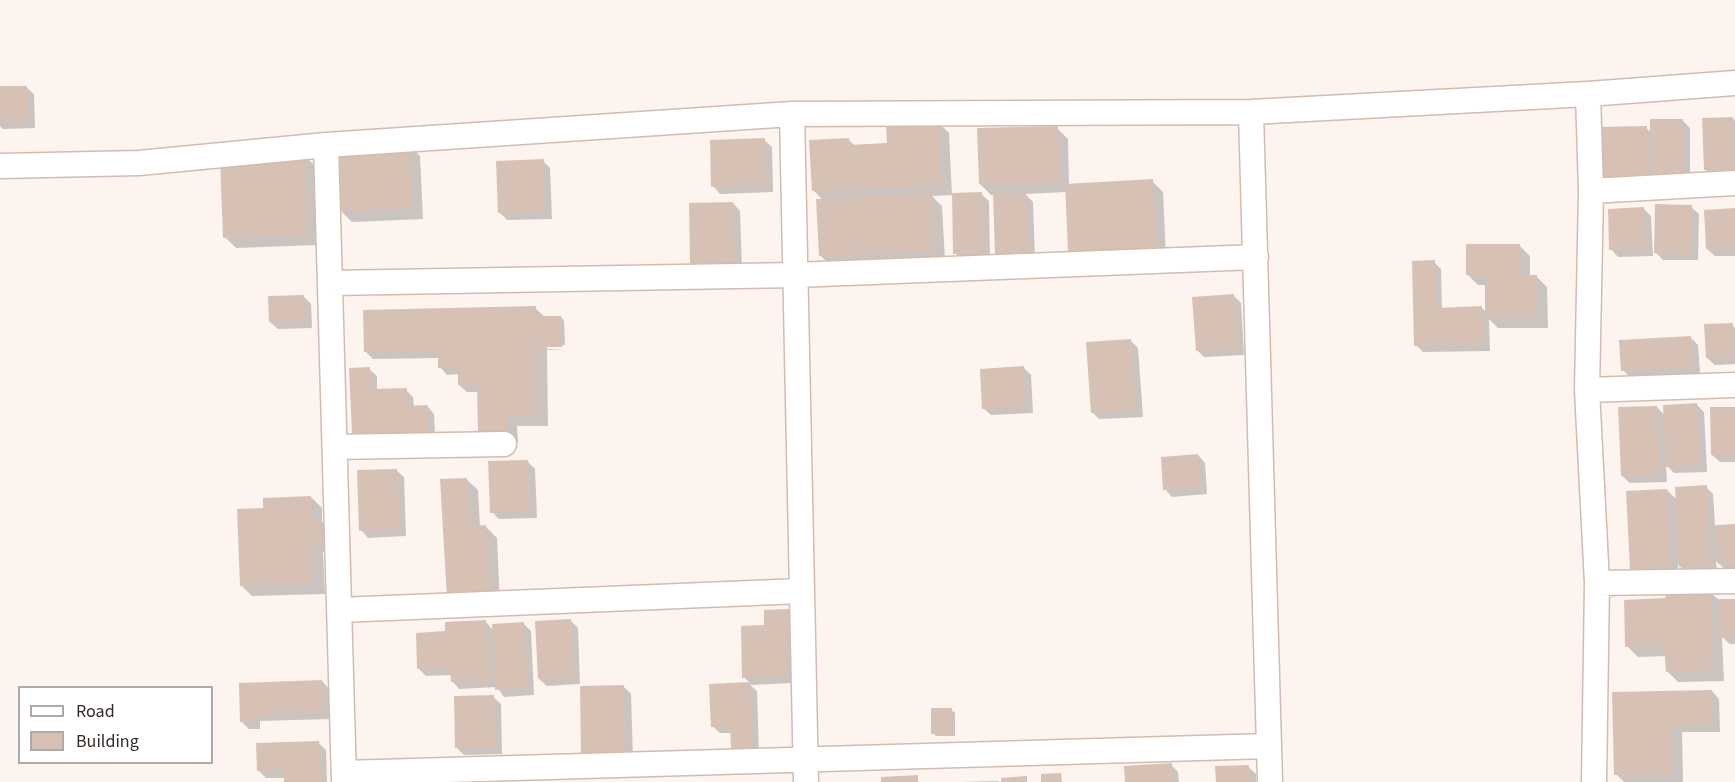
<!DOCTYPE html>
<html>
<head>
<meta charset="utf-8">
<style>
  body { margin:0 }
  #map { position:relative; width:1735px; height:782px; overflow:hidden; background:#fdf4ef; font-family:"Source Sans 3",sans-serif }
  canvas { display:block }
  .legend { position:absolute; left:18px; top:686px; width:195px; height:78px; box-sizing:border-box; background:#fff; border:2px solid #aeaaa8; margin:0; padding:8px 10px; list-style:none; font-size:18px; color:#342b26 }
  .legend li { display:flex; align-items:center; gap:12px; height:30px }
  .legend b { width:30px; border:2px solid #aeaaa8 }
</style>
</head>
<body>
<div id="map">
<canvas width="1735" height="782"></canvas>
<ul class="legend">
<li><b style="height:8px;background:#fff"></b>Road</li>
<li><b style="height:16px;background:#d7c1b4"></b>Building</li>
</ul>
</div>
<script>
const context = document.querySelector('canvas').getContext('2d');
context.lineJoin = 'round';
function paint(path, color) {
  context.fillStyle = color;
  context.fill(path, 'evenodd');
}
function toPath(rows) {
  const path = new Path2D();
  for (const r of rows) {
    path.moveTo(r[0], r[1]);
    for (let i = 2; i < r.length; i += 2) path.lineTo(r[i], r[i + 1]);
  }
  return path;
}
function strokePath(path, color, width, dash) {
  context.strokeStyle = color;
  context.lineWidth = width;
  context.lineCap = dash ? 'butt' : 'round';
  context.setLineDash(dash || []);
  context.stroke(path);
}
const shadow = toPath([
  [26,87,34,94,35,128,3,129,0,126,0,88],
  [1733,118,1735,121,1735,176,1713,177,1706,170],
  [1683,121,1690,128,1690,180,1606,191,1646,128,1651,132],
  [938,122,949,133,952,195,981,194,989,201,990,260,962,261,955,253,953,195,932,196,942,206,945,261,831,266,820,255,823,200,814,191,849,140,855,146,888,145],
  [1057,128,1068,139,1069,185,1152,181,1163,192,1166,258,1080,263,1069,252,1066,192,1025,194,1033,202,1035,259,1004,260,996,253,994,195,991,195,980,184],
  [764,140,772,147,773,192,720,194,713,186],
  [409,145,420,156,423,219,352,222,341,211],
  [304,155,315,166,318,245,236,248,225,237],
  [543,161,550,168,552,219,507,220,499,212],
  [733,203,740,211,742,269,699,270,692,263],
  [1691,207,1699,214,1698,260,1663,260,1655,252],
  [1644,209,1651,216,1653,256,1618,257,1611,249],
  [1735,210,1735,256,1715,256,1707,249],
  [1519,245,1530,256,1530,276,1536,276,1547,287,1548,328,1498,328,1489,319,1490,351,1423,352,1416,345,1434,262,1441,269,1442,309,1482,308,1487,313,1487,285,1478,285,1467,274],
  [1234,296,1241,303,1244,355,1204,357,1197,350],
  [304,297,311,304,312,328,278,329,270,322],
  [535,308,545,317,561,317,564,321,565,345,547,346,547,349,565,350,547,350,548,426,517,426,518,442,491,442,480,431,479,392,467,392,459,385,459,374,447,375,440,367,440,358,373,359,366,352],
  [1732,325,1735,328,1735,364,1715,365,1707,358],
  [1690,337,1698,345,1700,373,1630,377,1623,370],
  [1131,341,1138,348,1143,417,1099,419,1092,412],
  [1023,367,1031,375,1033,413,991,415,983,408],
  [369,369,377,376,377,391,406,390,413,397,414,407,427,406,434,414,435,438,361,441,353,434],
  [1697,405,1704,412,1707,472,1674,473,1666,465,1667,482,1630,483,1622,476,1657,407,1665,416],
  [1735,409,1735,462,1720,462,1712,455],
  [1198,455,1205,463,1207,494,1172,497,1165,489],
  [527,461,535,469,537,518,499,519,492,512],
  [396,470,404,477,406,536,368,538,361,530],
  [466,479,478,490,480,527,486,527,497,538,500,605,460,608],
  [1706,487,1713,494,1715,526,1735,525,1735,571,1727,571,1716,561,1717,573,1687,574,1678,564,1678,573,1639,576,1632,568,1667,490,1677,500],
  [311,497,322,508,322,522,331,531,332,552,323,552,325,594,252,596,241,585,264,510],
  [1710,592,1719,600,1735,600,1735,644,1730,644,1722,637,1724,681,1678,682,1667,671,1666,656,1638,657,1627,646,1666,600],
  [789,611,797,618,794,683,750,685,757,691,759,754,740,754,732,747,732,733,720,733,712,726,711,686,751,684,744,677],
  [571,621,578,628,580,684,547,686,539,679],
  [486,622,493,630,523,623,531,631,534,695,504,697,497,687,459,689,452,681,452,675,426,676,419,669,447,632],
  [322,681,329,689,330,719,260,721,260,729,249,729,242,722,241,685],
  [623,686,631,694,633,759,590,760,583,753],
  [1712,691,1719,699,1720,732,1682,732,1683,782,1624,782,1616,774,1613,694],
  [493,697,501,704,502,754,464,755,457,748],
  [951,710,955,713,955,736,936,736,933,733],
  [319,743,326,750,327,782,286,782,286,778,266,778,259,771],
  [1171,765,1178,772,1179,782,1127,782],
  [1248,767,1256,774,1256,782,1217,782],
  [998,781,999,782,959,782]
]);
const building = toPath([
  [0,86,27,86,28,121,0,122],
  [1733,117,1735,169,1704,170,1702,118],
  [1650,119,1683,119,1683,173,1650,174],
  [938,121,941,185,812,191,809,140,849,138,849,145,887,143,886,124],
  [1058,126,1059,182,979,184,977,128],
  [1647,126,1648,183,1597,184,1596,127],
  [765,138,766,185,711,187,710,140],
  [409,144,412,209,339,211,337,146],
  [305,153,308,234,223,238,220,157],
  [544,159,545,212,498,213,496,161],
  [1153,179,1156,248,1068,252,1065,184],
  [982,192,983,254,953,254,952,193],
  [932,193,934,251,819,256,816,199],
  [1026,193,1029,252,995,254,993,194],
  [733,202,735,262,690,263,689,203],
  [1655,204,1692,205,1691,254,1654,253],
  [1644,207,1646,249,1609,250,1608,209],
  [1735,208,1735,249,1706,249,1704,210],
  [1466,244,1520,244,1520,275,1537,275,1537,318,1485,318,1485,275,1466,275],
  [1435,260,1436,308,1482,306,1483,344,1414,346,1412,261],
  [1234,294,1238,348,1196,351,1192,297],
  [304,295,305,321,269,322,268,296],
  [536,306,536,316,561,316,562,347,537,347,538,415,507,416,507,432,478,432,477,385,458,385,458,368,438,368,438,351,364,352,363,310],
  [1733,323,1734,357,1706,358,1704,324],
  [1691,336,1693,366,1621,371,1619,340],
  [1131,339,1136,410,1091,413,1086,342],
  [1024,366,1026,406,982,409,980,369],
  [370,367,371,389,407,388,407,406,428,405,428,432,352,434,349,368],
  [1697,403,1700,465,1666,467,1663,405],
  [1657,406,1660,475,1621,476,1618,407],
  [1710,407,1735,407,1735,455,1711,455],
  [1198,454,1201,487,1163,490,1161,457],
  [528,460,530,511,490,513,488,461],
  [397,469,400,529,359,531,357,470],
  [467,478,470,526,486,525,490,595,447,598,440,479],
  [1707,485,1710,566,1679,567,1675,487],
  [1667,489,1671,567,1630,569,1626,491],
  [311,496,312,518,321,519,321,541,313,541,314,584,240,586,237,509,263,508,263,498],
  [1735,524,1735,563,1718,564,1716,525],
  [1711,590,1714,670,1666,672,1664,645,1625,647,1624,600,1665,598,1667,592],
  [1719,599,1735,599,1735,637,1721,638],
  [790,609,791,641,786,641,787,676,742,678,741,626,764,625,764,610],
  [571,619,574,678,538,679,535,621],
  [486,620,489,681,451,682,450,668,417,669,416,633,445,631,445,622],
  [524,622,528,688,495,690,492,624],
  [322,680,324,712,253,715,253,722,240,722,239,683],
  [750,682,752,747,731,748,730,726,711,727,709,684],
  [624,685,626,752,581,754,580,686],
  [1712,690,1713,725,1671,726,1672,773,1614,775,1612,692],
  [494,695,495,747,455,748,454,696],
  [931,708,952,708,952,733,931,734],
  [319,741,321,782,284,782,284,770,257,771,256,743],
  [1172,763,1173,782,1125,782,1124,766],
  [1249,765,1249,782,1216,782,1215,766],
  [1061,773,1062,782,1041,782,1041,774],
  [918,775,918,782,881,782,881,777],
  [1027,776,1027,782,1001,782,1001,778]
]);
const minor = toPath([
  [1588,94,1591,191,1587,390,1597,583,1594,782],
  [1251,112,1270,782],
  [792,114,806,782],
  [326,145,344,782],
  [0,166,139,163,326,145,792,114,1251,112,1588,94,1735,83],
  [1591,191,1735,183],
  [331,283,795,275,1256,257],
  [1587,390,1735,385],
  [335,447,504,444],
  [1597,583,1735,581],
  [340,610,801,591],
  [344,773,1268,746]
]);
paint(shadow, '#0003');
paint(building, '#d7c1b4');
strokePath(minor, '#d2bcaf', 27);
strokePath(minor, '#fff', 24);
</script>
</body>
</html>
